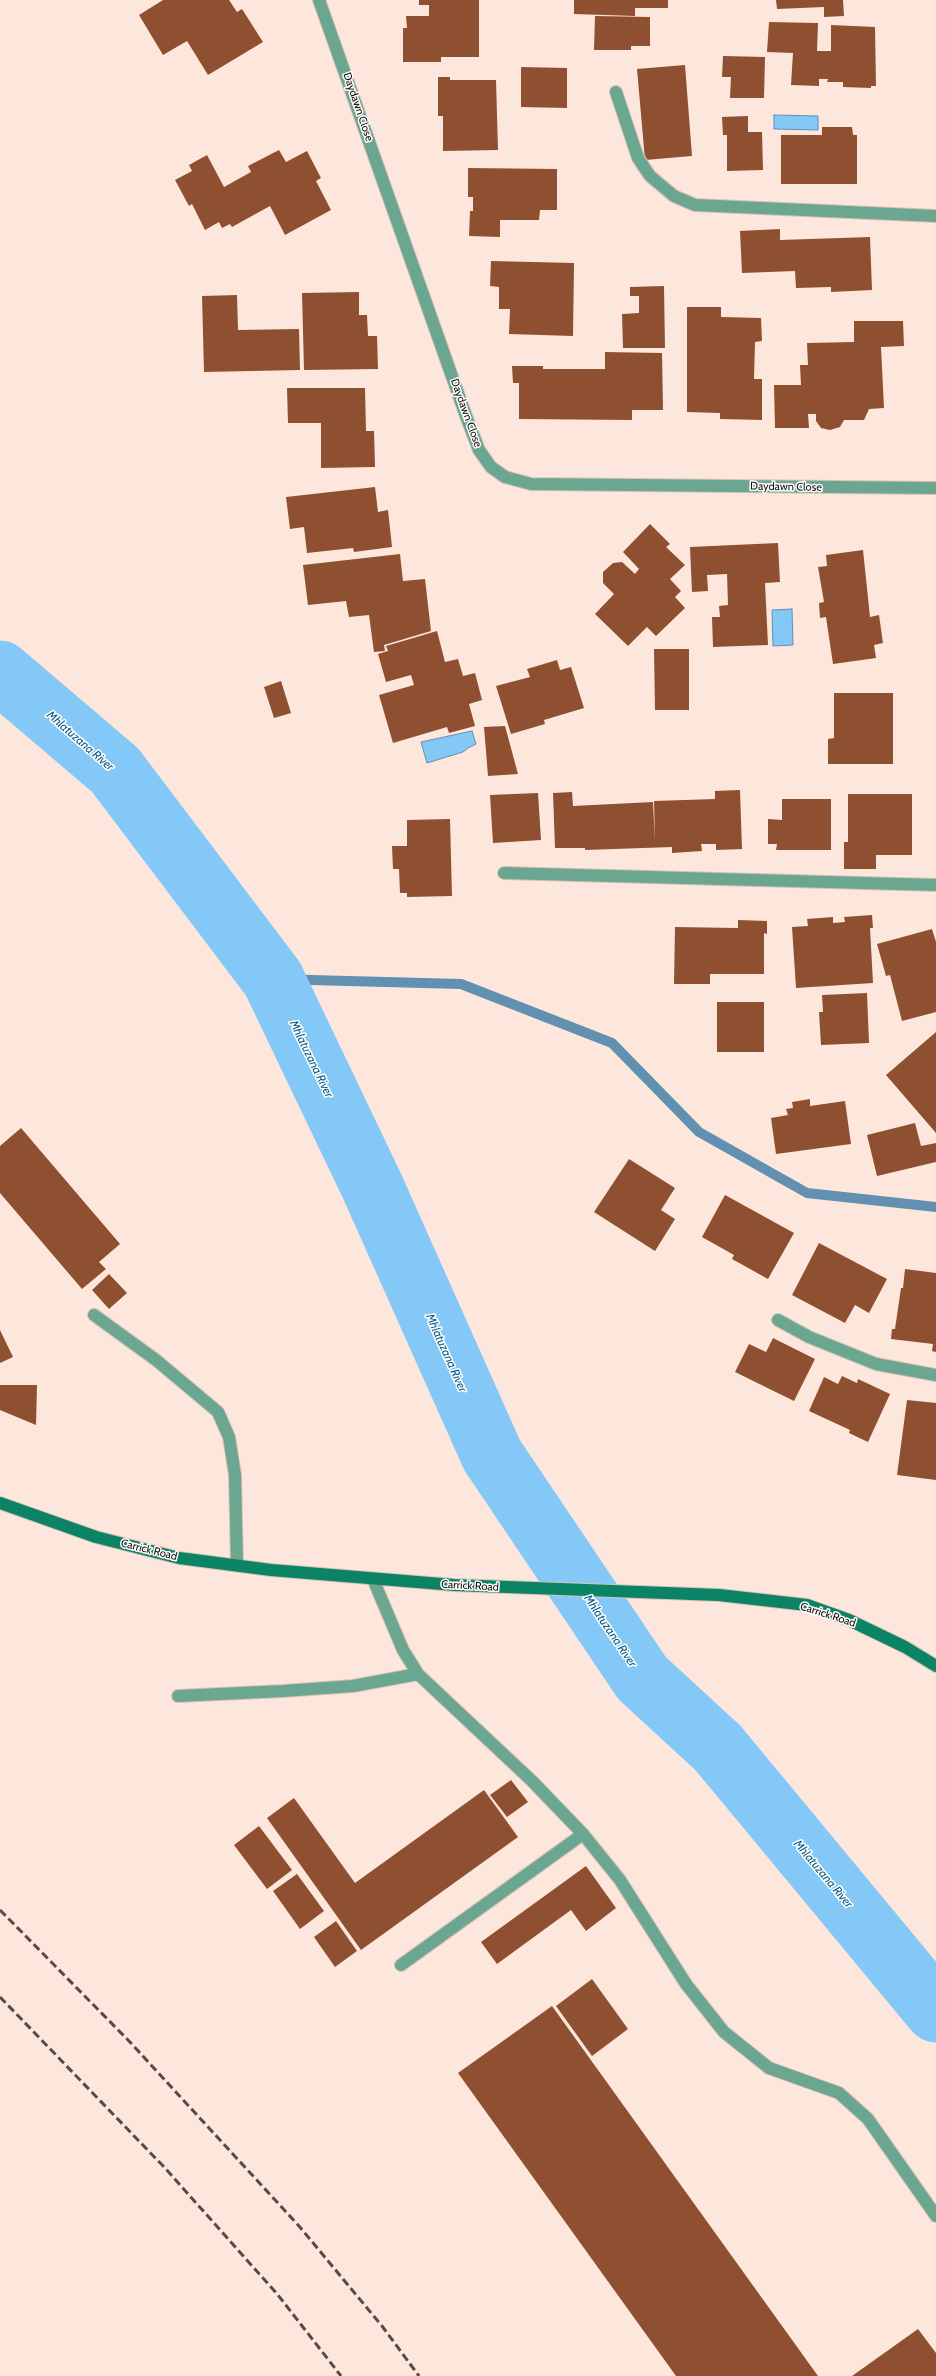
<!DOCTYPE html>
<html>
<head>
<meta charset="utf-8">
<style>
  body { margin:0 }
  canvas { display:block; background:#fde6db }
</style>
</head>
<body>
<canvas width="936" height="2376"></canvas>
<script>
const context = document.querySelector('canvas').getContext('2d');
context.lineJoin = 'round';
function paint(path, color) {
  context.fillStyle = color;
  context.fill(path, 'evenodd');
}
function toPath(rows) {
  const path = new Path2D();
  for (const r of rows) {
    path.moveTo(r[0], r[1]);
    for (let i = 2; i < r.length; i += 2) path.lineTo(r[i], r[i + 1]);
  }
  return path;
}
function strokePath(path, color, width, dash) {
  context.strokeStyle = color;
  context.lineWidth = width;
  context.lineCap = dash ? 'butt' : 'round';
  context.setLineDash(dash || []);
  context.stroke(path);
}
function drawText(font, color, halo, rows, align = 'center') {
  context.font = font + ' Cabin,sans-serif';
  context.lineWidth = 3;
  context.setLineDash([]);
  context.textBaseline = 'middle';
  context.strokeStyle = halo;
  context.fillStyle = color;
  for (const [text, x, y, turn = 0] of rows) {
    context.save();
    context.translate(x, y);
    context.rotate((+turn || 0) * Math.PI / 180);
    context.textAlign = isNaN(turn) ? turn : align;
    if (halo) context.strokeText(text, 0, 0);
    context.fillText(text, 0, 0);
    context.restore();
  }
}
const water = toPath([
  [774,115,818,116,818,130,774,129,774,115],
  [792,609,793,645,773,646,772,610,792,609],
  [472,731,476,744,468,748,463,752,427,763,421,742,472,731]
]);
const stream = toPath([
  [273,979,461,984,612,1043,699,1132,807,1193,936,1207]
]);
const river = toPath([
  [0,672,115,770,273,979,372,1186,492,1455,642,1678,718,1748,936,2011]
]);
const building = toPath([
  [163,0,229,0,237,12,242,9,263,42,208,75,187,41,163,55,139,15],
  [419,0,479,0,479,57,441,57,441,62,403,62,403,28,407,28,406,16,429,16,429,5,419,5],
  [574,0,668,0,668,8,635,8,635,16,574,14],
  [776,0,843,0,844,16,824,17,824,7,777,9],
  [595,16,650,17,650,46,631,46,631,50,594,50],
  [769,22,818,23,817,51,831,51,831,25,875,27,876,86,871,86,871,88,843,87,843,82,827,82,828,79,819,79,819,86,791,85,793,53,767,52],
  [723,56,765,57,764,98,730,98,731,77,722,77],
  [685,65,692,156,645,160,637,69],
  [521,67,567,68,567,108,521,107],
  [438,77,450,77,450,80,496,80,498,150,443,151,443,116,438,116],
  [748,116,748,132,762,132,763,170,727,171,727,135,723,135,722,117],
  [822,127,852,127,853,135,857,135,857,184,781,184,781,135,822,135],
  [279,150,286,162,307,151,321,178,316,181,331,210,285,235,270,206,232,227,230,224,222,228,219,222,205,230,192,204,189,206,175,180,192,171,189,165,207,155,224,187,251,172,248,166],
  [468,168,557,169,557,210,540,210,539,220,500,220,500,237,469,236,470,211,473,211,473,197,468,197],
  [780,229,780,240,870,237,872,290,831,292,831,287,796,288,795,271,742,273,740,231],
  [491,261,574,263,573,336,509,334,510,309,499,309,499,287,490,286],
  [664,286,665,348,623,348,622,314,639,313,639,296,630,296,630,287],
  [359,292,359,315,367,315,368,336,377,336,378,369,304,370,302,293],
  [237,295,238,330,299,329,300,370,204,372,202,296],
  [687,307,721,307,721,317,761,318,762,341,755,342,754,379,762,379,762,420,720,419,720,413,687,412],
  [854,321,903,321,904,346,881,347,884,408,869,409,864,420,844,420,840,427,830,430,821,428,816,421,816,414,808,414,809,428,775,428,774,385,801,385,800,365,808,365,807,343,854,342],
  [605,352,662,353,663,410,632,410,632,420,519,419,519,383,513,383,512,366,543,366,543,369,605,369],
  [287,388,365,388,366,431,374,431,375,467,321,468,321,423,288,423],
  [375,487,378,512,388,510,392,547,354,552,353,548,307,553,304,527,290,529,286,497],
  [650,524,670,544,666,547,685,565,670,579,681,591,675,597,685,608,656,636,647,627,628,646,595,614,614,594,603,583,603,572,613,563,622,562,635,574,639,569,623,552],
  [778,543,780,582,765,583,768,645,713,647,712,617,720,617,719,606,728,605,727,574,707,575,708,591,692,592,690,547],
  [863,550,870,617,879,615,883,643,874,645,876,658,833,664,826,617,820,618,819,603,824,602,818,567,827,566,826,555],
  [400,554,403,581,425,579,431,631,384,645,385,651,374,652,369,615,349,617,346,601,308,605,303,565],
  [437,631,445,662,458,659,463,676,475,673,482,700,469,704,475,726,449,733,447,727,393,743,379,695,414,685,411,675,386,682,378,654,388,651,386,646],
  [654,649,689,649,689,710,655,710],
  [557,660,560,670,571,667,584,708,544,720,545,724,511,734,496,686,530,677,527,669],
  [281,681,291,713,274,718,264,687],
  [834,693,893,693,893,764,828,764,828,739,834,738],
  [505,726,518,774,488,776,484,727],
  [740,790,742,849,716,850,716,844,701,844,702,851,672,853,672,847,585,850,585,848,555,848,553,793,572,792,573,806,653,802,655,841,654,801,715,799,715,791],
  [538,793,541,840,493,843,490,795],
  [848,794,912,794,912,855,876,855,876,869,844,869,844,842,848,842],
  [782,799,831,799,831,850,776,850,777,844,768,844,768,819,782,820],
  [450,819,452,896,407,897,407,893,400,893,399,869,393,869,392,846,407,846,407,820],
  [872,915,873,928,870,928,873,983,796,988,792,927,808,926,807,919,833,917,833,923,845,922,844,917],
  [738,920,767,921,767,934,764,933,764,974,710,974,710,984,674,984,675,927,738,928],
  [932,929,936,942,936,1012,902,1021,890,975,886,976,877,944],
  [867,993,869,1043,821,1045,819,1012,823,1012,822,995],
  [717,1002,764,1002,764,1052,717,1052],
  [936,1032,936,1133,886,1075],
  [810,1099,810,1106,845,1101,851,1144,776,1154,771,1118,788,1115,786,1109,793,1108,792,1102],
  [915,1123,921,1146,936,1143,936,1162,877,1176,867,1135],
  [21,1128,120,1244,99,1262,106,1269,82,1289,0,1193,0,1146],
  [629,1159,675,1188,661,1210,675,1219,655,1251,594,1212],
  [725,1195,794,1233,768,1279,732,1259,734,1255,702,1237],
  [819,1243,887,1279,869,1313,855,1305,845,1323,792,1295],
  [905,1269,936,1273,936,1352,932,1351,933,1344,891,1339,892,1329,895,1329,901,1288,903,1288],
  [109,1274,127,1293,109,1309,92,1290],
  [0,1330,13,1357,0,1363],
  [773,1338,815,1359,794,1401,735,1372,749,1344,766,1352],
  [842,1376,857,1383,858,1379,890,1394,868,1442,849,1433,850,1430,809,1411,824,1377,838,1384],
  [0,1385,37,1385,36,1425,0,1410],
  [907,1400,936,1403,936,1480,897,1475],
  [511,1780,528,1802,507,1817,490,1795],
  [484,1790,518,1837,361,1950,267,1818,294,1798,355,1883],
  [259,1826,292,1870,267,1889,234,1845],
  [586,1866,616,1908,586,1931,571,1910,497,1964,481,1942],
  [297,1874,324,1911,300,1929,273,1891],
  [336,1921,357,1951,335,1967,314,1937],
  [592,1979,628,2029,592,2056,556,2006],
  [552,2006,818,2376,676,2376,458,2073],
  [918,2329,936,2353,936,2376,852,2376]
]);
const lane = toPath([
  [94,1315,156,1360,218,1412,229,1437,235,1475,237,1565],
  [778,1320,809,1337,876,1364,936,1375],
  [373,1579,403,1650,418,1674,532,1781,583,1834,620,1880,686,1984,724,2032,769,2068,839,2093,868,2119,936,2216],
  [178,1696,283,1691,353,1686,418,1674],
  [401,1965,583,1834]
]);
const street = toPath([
  [319,0,466,416,479,450,491,467,505,477,531,484,936,488],
  [616,92,638,158,650,176,674,196,695,205,936,216],
  [504,873,936,885]
]);
const secondary = toPath([
  [0,1503,96,1537,179,1558,271,1570,454,1585,719,1595,807,1605,849,1620,905,1647,936,1666]
]);
const rail = toPath([
  [0,1910,129,2041,299,2226,382,2326,419,2376],
  [0,1997,165,2168,278,2295,341,2376]
]);
const streetNames = [
  ["Daydawn Close",358,107,71],
  ["Daydawn Close",466,413,70],
  ["Daydawn Close",786,487,1],
  ["Carrick Road",149,1550,14],
  ["Carrick Road",470,1586,3],
  ["Carrick Road",828,1615,18]
];
const waterNames = [
  ["Mhlatuzana River",80,741,41],
  ["Mhlatuzana River",311,1059,64],
  ["Mhlatuzana River",446,1353,66],
  ["Mhlatuzana River",610,1631,56],
  ["Mhlatuzana River",823,1874,50]
];
paint(water, '#83c8f7');
strokePath(water, '#6290b0', 1);
strokePath(stream, '#6290b0', 10);
strokePath(river, '#83c8f7', 63);
paint(building, '#8f5031');
strokePath(lane, '#d8c3b9', 14);
strokePath(street, '#d8c3b9', 14);
strokePath(secondary, '#d8c3b9', 14);
strokePath(lane, '#6aa690', 12);
strokePath(street, '#6aa690', 12);
strokePath(secondary, '#0b8365', 12);
strokePath(rail, '#574b45', 3, [8, 4]);
drawText('11px', '#140c09', '#fff', streetNames);
drawText('italic 12px', '#075d88', '#fff', waterNames);
</script>
</body>
</html>
